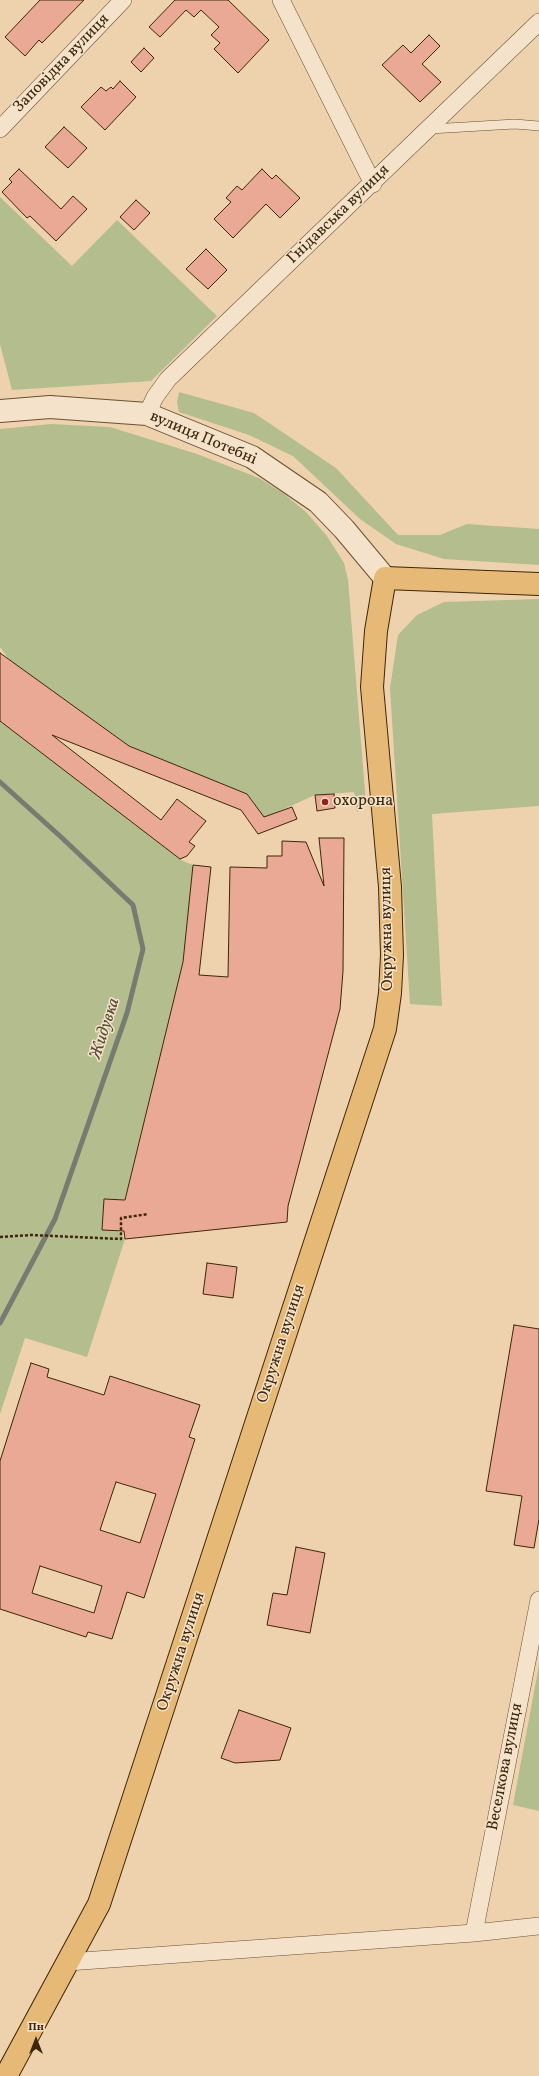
<!DOCTYPE html>
<html>
<head>
<meta charset="utf-8">
<style>
  body { margin:0 }
  #map { position:relative; width:539px; height:2076px; overflow:hidden; background:#eed2ad; font-family:Vollkorn,serif }
  canvas { display:block }
  .north { position:absolute; left:16px; top:2020px; width:40px; height:40px; -webkit-text-stroke:3px #f4e2ca; paint-order:stroke; rotate:0deg; font-size:11px; font-weight:700; line-height:16px; text-align:center; color:#3d2609 }
  .north::after { content:''; display:block; margin:auto; width:14px; height:18px; background:#3d2609; clip-path:polygon(50% 0,100% 100%,50% 72%,0 100%) }
</style>
</head>
<body>
<div id="map">
<canvas width="539" height="2076"></canvas>
<div class="north">Пн</div>
</div>
<script>
const context = document.querySelector('canvas').getContext('2d');
context.lineJoin = 'round';
function paint(path, color) {
  context.fillStyle = color;
  context.fill(path, 'evenodd');
}
function toPath(rows) {
  const path = new Path2D();
  for (const r of rows) {
    path.moveTo(r[0], r[1]);
    for (let i = 2; i < r.length; i += 2) path.lineTo(r[i], r[i + 1]);
  }
  return path;
}
function strokePath(path, color, width, dash) {
  context.strokeStyle = color;
  context.lineWidth = width;
  context.lineCap = dash ? 'butt' : 'round';
  context.setLineDash(dash || []);
  context.stroke(path);
}
function drawText(font, color, halo, rows, align = 'center') {
  context.font = font + ' Vollkorn,serif';
  context.lineWidth = 3;
  context.setLineDash([]);
  context.textBaseline = 'middle';
  context.strokeStyle = halo;
  context.fillStyle = color;
  for (const [text, x, y, turn = 0] of rows) {
    context.save();
    context.translate(x, y);
    context.rotate((+turn || 0) * Math.PI / 180);
    context.textAlign = isNaN(turn) ? turn : align;
    if (halo) context.strokeText(text, 0, 0);
    context.fillText(text, 0, 0);
    context.restore();
  }
}
const green = toPath([
  [0,197,72,266,117,220,217,316,151,381,12,390,0,344],
  [179,392,254,413,336,468,398,535,440,535,467,524,539,529,539,565,444,559,396,544,360,519,293,456,249,435,179,412,177,402],
  [51,424,110,427,197,454,259,478,283,493,306,512,327,536,344,563,348,580,366,804,357,812,354,792,315,795,264,818,247,794,129,746,10,661,0,647,0,429],
  [539,599,539,806,432,814,442,1006,410,1004,390,688,398,635,417,615,444,602],
  [0,721,183,861,193,865,183,962,125,1199,104,1199,102,1229,117,1230,125,1239,87,1357,25,1338,0,1414],
  [539,1665,539,1811,513,1805]
]);
const stream = toPath([
  [0,782,61,837,133,905,143,949,127,1013,55,1219,0,1323]
]);
const building = toPath([
  [40,0,84,0,42,43,39,40,25,56,5,37,40,0],
  [175,0,228,0,269,40,238,73,214,49,220,43,211,35,219,27,201,10,194,17,186,10,160,37,149,27,175,0],
  [429,35,440,46,422,64,441,82,420,102,382,65,403,45,411,53,429,35],
  [144,48,154,58,141,72,131,62,144,48],
  [120,81,136,97,105,130,81,107,101,87,106,91,111,87,113,89,120,81],
  [64,127,87,148,68,168,45,147,64,127],
  [19,169,61,209,73,196,87,209,56,241,30,216,27,218,2,192,12,182,9,179,19,169],
  [262,169,272,179,276,175,300,198,280,218,266,204,233,238,214,219,231,202,226,198,237,186,242,190,262,169],
  [136,200,150,213,134,230,120,217,136,200],
  [206,249,227,270,208,289,186,269,206,249],
  [0,653,129,746,247,794,264,817,292,807,297,819,258,834,241,810,52,735,161,820,177,799,206,821,189,842,195,846,187,856,180,859,0,721,0,653],
  [334,794,335,808,317,811,315,795,334,794],
  [319,838,344,838,343,971,340,1009,288,1206,287,1222,125,1239,124,1231,102,1230,104,1199,125,1200,183,962,193,865,211,867,199,975,228,977,230,867,267,868,267,856,282,856,282,841,306,842,324,886,319,838],
  [207,1263,237,1267,233,1298,203,1294,207,1263],
  [514,1325,539,1329,539,1519,534,1548,514,1545,522,1496,486,1491,514,1325],
  [31,1363,49,1369,47,1377,104,1395,110,1376,200,1405,189,1437,195,1439,144,1598,127,1592,112,1639,88,1632,86,1637,0,1609,0,1461,31,1363],
  [116,1482,156,1494,140,1543,100,1530,116,1482],
  [40,1566,102,1586,94,1613,32,1593,40,1566],
  [296,1547,325,1553,310,1633,267,1625,273,1593,287,1595,296,1547],
  [239,1710,291,1728,280,1760,235,1763,221,1758,239,1710]
]);
const path = toPath([
  [0,1237,31,1235,121,1239,121,1218,148,1214]
]);
const service = toPath([
  [430,129,515,124,539,126]
]);
const minor = toPath([
  [281,0,373,184],
  [0,129,123,0],
  [147,414,155,397,168,379,539,22],
  [474,1933,539,1600],
  [68,1962,474,1933,539,1926]
]);
const tertiary = toPath([
  [0,411,50,407,147,414,252,457,318,502,344,529,385,578]
]);
const primary = toPath([
  [6,2076,99,1904,385,1029,390,993,392,955,390,887,372,687,376,631,385,578,539,584]
]);
const markers = [
  [325,802,4,"#8f2418"]
];
const streetNames = [
  ["Заповідна вулиця",62,64,-46],
  ["Гнідавська вулиця",339,215,-44],
  ["вулиця Потебні",203,439,23],
  ["Окружна вулиця",388,929,-91],
  ["Окружна вулиця",282,1344,-72],
  ["Окружна вулиця",182,1652,-72],
  ["Веселкова вулиця",506,1767,-79]
];
const poiNames = [
  ["охорона",333,802]
];
const waterNames = [
  ["Жидувка",106,1029,-72]
];
paint(green, '#b3bd8e');
strokePath(stream, '#777c70', 5);
paint(building, '#e9a994');
strokePath(building, '#3d2609', 1);
strokePath(service, '#695132', 10);
strokePath(minor, '#695132', 18);
strokePath(tertiary, '#695132', 24);
strokePath(primary, '#3d2609', 24);
strokePath(path, '#3d2609', 2.5, [3, 2]);
strokePath(service, '#f4e2ca', 9);
strokePath(minor, '#f4e2ca', 17);
strokePath(tertiary, '#f4e2ca', 22);
strokePath(primary, '#e7b976', 22);
for (const [x, y, r, color] of markers) {
  const dot = new Path2D();
  dot.arc(x, y, r, 0, 2 * Math.PI);
  context.fillStyle = color;
  context.fill(dot);
  strokePath(dot, '#f4e2ca', 1.5);
}
drawText('16px', '#3d2609', '#f4e2ca', streetNames);
drawText('16px', '#3d2609', '#f4e2ca', poiNames, 'left');
drawText('italic 17px', '#554a34', '#f4e2ca', waterNames);
</script>
</body>
</html>
